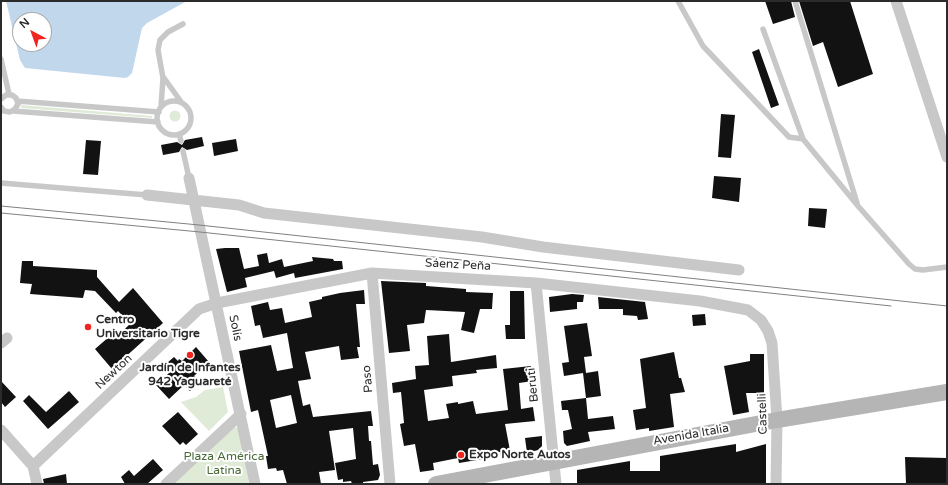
<!DOCTYPE html>
<html>
<head>
<meta charset="utf-8">
<style>
  body { margin:0 }
  #map { position:relative; width:948px; height:485px; overflow:hidden; background:#fff; font-family:"Varela Round",sans-serif }
  canvas { display:block }
  .frame { position:absolute; inset:0; border:2px solid #2b2b2b; pointer-events:none }
  .north { position:absolute; left:12px; top:12px; width:40px; height:40px; box-sizing:border-box; background:#fff; border:1px solid #aaa; border-radius:50%; rotate:319deg; font-size:11px; font-weight:700; line-height:16px; text-align:center; color:#2b2b2b }
  .north::after { content:''; display:block; margin:auto; width:14px; height:18px; background:#f0251f; clip-path:polygon(50% 0,100% 100%,50% 72%,0 100%) }
</style>
</head>
<body>
<div id="map">
<canvas width="948" height="485"></canvas>
<div class="frame"></div>
<div class="north">N</div>
</div>
<script>
const context = document.querySelector('canvas').getContext('2d');
context.lineJoin = 'round';
function paint(path, color) {
  context.fillStyle = color;
  context.fill(path, 'evenodd');
}
function toPath(rows) {
  const path = new Path2D();
  for (const r of rows) {
    if (r.length === 3) {
      path.moveTo(r[0] + r[2], r[1]);
      path.arc(r[0], r[1], r[2], 0, 2 * Math.PI);
      continue;
    }
    path.moveTo(r[0], r[1]);
    for (let i = 2; i < r.length; i += 2) path.lineTo(r[i], r[i + 1]);
  }
  return path;
}
function strokePath(path, color, width, dash) {
  context.strokeStyle = color;
  context.lineWidth = width;
  context.lineCap = dash ? 'butt' : 'round';
  context.setLineDash(dash || []);
  context.stroke(path);
}
function drawText(font, color, halo, rows, align = 'center') {
  context.font = font + ' "Varela Round",sans-serif';
  context.lineWidth = 4;
  context.setLineDash([]);
  context.textBaseline = 'middle';
  context.strokeStyle = halo;
  context.fillStyle = color;
  for (const [text, x, y, turn = 0] of rows) {
    context.save();
    context.translate(x, y);
    context.rotate((+turn || 0) * Math.PI / 180);
    context.textAlign = isNaN(turn) ? turn : align;
    if (halo) context.strokeText(text, 0, 0);
    context.fillText(text, 0, 0);
    context.restore();
  }
}
const green = toPath([
  [21,105,152,116,152,118,21,108],
  [175,116,5.5],
  [223,387,228,412,209,431,181,402,196,397,205,390],
  [234,427,239,428,249,484,173,484]
]);
const water = toPath([
  [6,1,187,1,147,23,142,28,132,73,128,77,125,78,25,68,20,60],
  [20,20,44,20,44,44,20,44]
]);
const building = toPath([
  [765,1,791,1,795,17,773,24],
  [799,1,850,1,873,74,838,87,823,42,813,46],
  [759,49,779,105,771,108,752,52],
  [721,114,735,115,731,158,718,157],
  [202,137,204,146,187,150,182,147,179,152,163,155,161,145,177,142,182,145,185,140],
  [236,139,238,151,214,156,212,143],
  [86,140,101,141,98,175,83,174],
  [714,176,741,178,739,202,712,198],
  [809,208,827,209,825,228,808,226],
  [225,248,239,248,244,269,259,266,257,255,267,253,269,263,282,259,284,267,313,261,312,257,333,259,334,261,342,261,343,269,295,278,294,273,276,278,274,271,245,278,247,287,227,292,216,249],
  [22,261,33,261,33,266,97,270,97,277,119,302,133,288,163,323,112,369,95,349,110,336,113,340,130,324,118,311,116,313,95,291,85,290,83,298,30,294,32,284,20,283],
  [381,281,426,283,426,286,466,289,466,292,493,293,492,309,480,309,474,333,461,330,465,312,426,310,424,323,407,325,410,351,389,353],
  [364,290,365,304,356,304,360,347,357,347,359,358,341,360,339,346,305,352,311,379,298,381,303,406,310,404,313,417,371,411,373,426,368,426,369,441,371,441,373,465,378,464,380,475,378,480,363,482,363,484,352,484,351,481,343,482,343,479,338,480,335,463,356,459,353,428,329,431,335,470,319,472,321,484,287,484,283,470,277,471,276,468,268,469,266,456,268,456,258,410,251,412,239,351,271,345,277,371,293,368,287,333,263,338,260,325,255,326,251,306,268,302,270,310,282,308,285,323,312,317,309,302,322,299,322,297,340,293],
  [291,395,297,423,276,428,270,400],
  [510,291,524,291,525,339,506,339,505,325,510,325],
  [572,294,584,295,583,302,577,302,577,309,550,312,549,297],
  [598,297,645,302,648,319,638,320,637,316,623,315,623,309,599,309],
  [705,314,706,325,693,326,692,315],
  [587,323,592,356,584,357,586,373,598,371,601,396,586,398,583,373,564,376,562,363,569,362,564,326],
  [449,334,451,362,496,355,497,368,476,370,477,373,452,376,453,386,424,390,428,421,449,418,446,404,458,402,458,404,473,401,476,414,508,410,503,369,531,366,533,381,519,383,521,409,533,407,535,421,505,424,511,456,501,457,500,452,482,455,483,459,459,463,458,458,433,463,434,470,420,472,415,444,404,446,400,424,404,423,401,392,393,393,392,383,416,379,415,366,429,365,427,336],
  [196,347,209,362,194,376,200,382,190,391,184,385,169,399,156,385,171,371,169,369,171,367,167,363,174,357,178,361,179,359,182,361],
  [674,352,679,378,681,378,685,392,670,394,674,427,649,431,649,428,636,430,633,410,646,408,640,359],
  [750,354,764,354,764,393,746,393,749,412,733,415,724,366,750,361],
  [1,381,16,397,5,407,1,402],
  [69,391,79,402,48,429,23,401,29,395,46,412],
  [586,398,588,419,613,416,615,429,588,432,590,441,567,446,564,443,563,431,572,429,568,410,562,410,561,401],
  [178,412,198,434,186,445,183,442,180,445,162,426],
  [542,436,542,446,538,450,527,453,525,438],
  [736,444,736,452,766,444,766,484,577,484,577,470,630,461,630,471,660,471,660,456],
  [905,457,947,458,947,484,906,484],
  [153,459,163,470,147,484,125,484,121,477,129,470,134,476],
  [66,474,67,484,44,484,43,479]
]);
const lane = toPath([
  [678,1,703,46,789,137,803,139,858,206,909,264,915,269,923,270,947,267],
  [795,1,857,203],
  [763,29,803,139],
  [1,59,9,94],
  [164,78,182,103],
  [1,99,6,95,12,95,16,98,18,104,15,109,10,112,4,111,1,107],
  [17,101,159,112],
  [174,118,17],
  [161,107,163,78,158,50,160,40,168,32,183,24],
  [13,111,158,122],
  [179,134,181,141],
  [183,151,189,178],
  [1,183,147,195]
]);
const street = toPath([
  [896,1,947,157],
  [189,178,255,484],
  [147,195,239,205,264,213,482,237,543,247,739,270],
  [372,273,390,484],
  [536,283,556,484],
  [1,343,7,338],
  [1,430,33,466,37,484],
  [33,466,199,309,217,303,372,273,536,283,700,301,748,310,761,320,768,331,772,343,777,420,776,484],
  [166,484,241,414]
]);
const secondary = toPath([
  [436,484,777,420,947,392]
]);
const tram = toPath([
  [1,206,199,225,947,306],
  [1,213,200,232,891,306]
]);
const markers = [
  [88,327,4,"#f0251f"],
  [190,355,4,"#f0251f"],
  [461,455,4,"#f0251f"]
];
const streetNames = [
  ["Sáenz Peña",458,265,3],
  ["Solís",235,328,78],
  ["Newton",114,372,-43],
  ["Paso",368,379,-95],
  ["Beruti",533,385,-96],
  ["Castelli",763,414,-92],
  ["Avenida Italia",691,435,-10]
];
const poiNames = [
  ["Centro",96,320],
  ["Universitario Tigre",96,334],
  ["Jardín de Infantes",190,368,"center"],
  ["942 Yaguareté",190,382,"center"],
  ["Expo Norte Autos",469,455]
];
const parkNames = [
  ["Plaza América",224,457],
  ["Latina",224,471]
];
paint(green, '#e0ebd7');
paint(water, '#c1d7ec');
paint(building, '#121212');
strokePath(lane, '#c8c8c8', 5.5);
strokePath(street, '#c8c8c8', 11);
strokePath(secondary, '#b5b5b5', 16);
strokePath(tram, '#808080', 1);
for (const [x, y, r, color] of markers) {
  const dot = new Path2D();
  dot.arc(x, y, r, 0, 2 * Math.PI);
  context.fillStyle = color;
  context.fill(dot);
  strokePath(dot, '#fff', 1.5);
}
drawText('12px', '#2b2b2b', '#fff', streetNames);
drawText('bold 12px', '#2b2b2b', '#fff', poiNames, 'left');
drawText('12px', '#496937', '#fff', parkNames);
</script>
</body>
</html>
